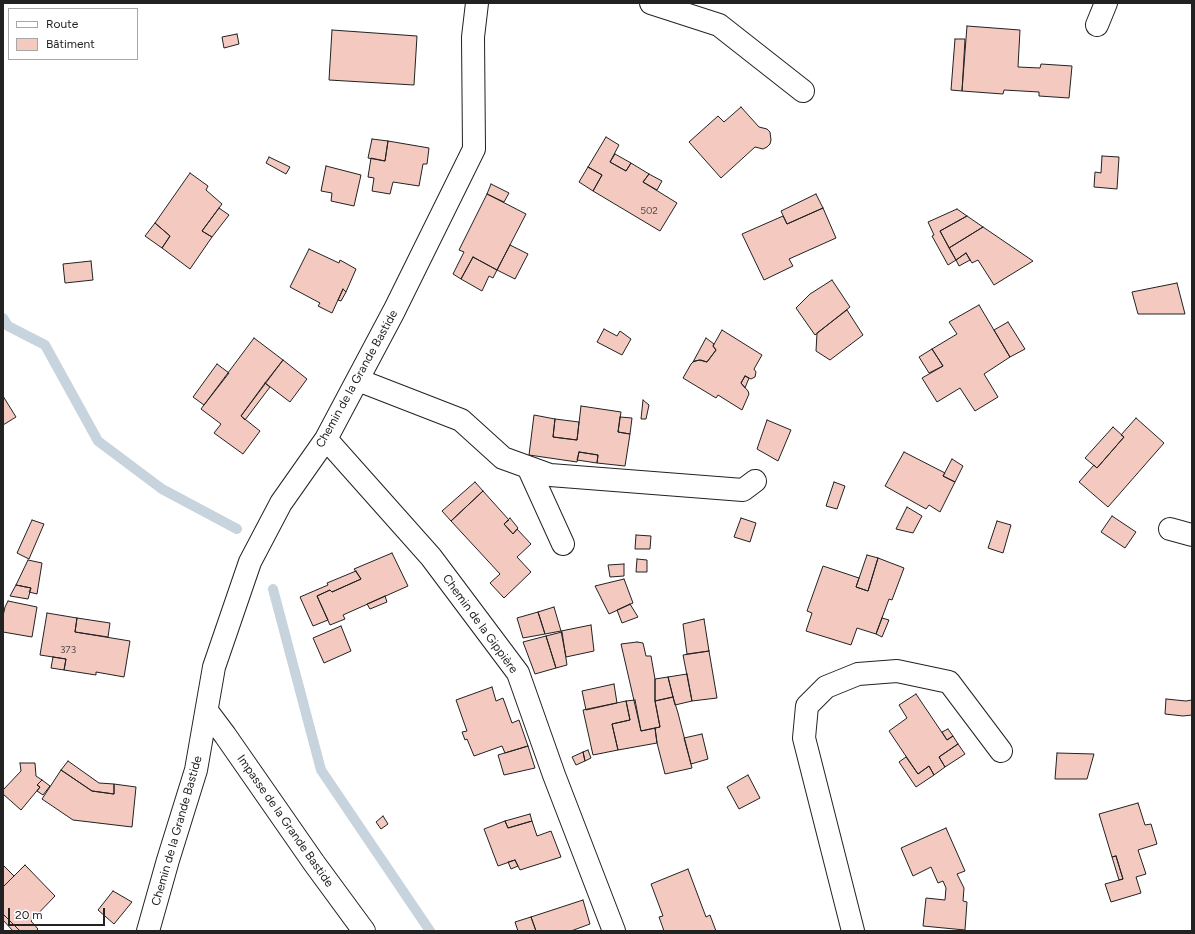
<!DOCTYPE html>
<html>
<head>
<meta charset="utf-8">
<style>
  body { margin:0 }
  #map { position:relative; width:1195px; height:934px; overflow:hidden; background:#fff; font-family:Figtree,sans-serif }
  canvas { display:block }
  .frame { position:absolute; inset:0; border:4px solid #222; pointer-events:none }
  .legend { position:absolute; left:8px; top:8px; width:130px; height:52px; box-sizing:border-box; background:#fff; border:1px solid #a7a7a7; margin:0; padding:5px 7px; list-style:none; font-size:12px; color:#222 }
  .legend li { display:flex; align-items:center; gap:8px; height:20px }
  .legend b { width:20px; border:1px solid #a7a7a7 }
  .scale { position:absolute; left:8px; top:908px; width:97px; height:18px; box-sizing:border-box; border:2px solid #222; border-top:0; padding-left:5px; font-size:12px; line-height:14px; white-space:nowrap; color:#222; -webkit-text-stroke:3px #fff; paint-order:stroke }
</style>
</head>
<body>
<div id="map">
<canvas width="1195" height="934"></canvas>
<div class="frame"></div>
<ul class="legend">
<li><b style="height:5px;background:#fff"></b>Route</li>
<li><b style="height:11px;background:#f3c9c0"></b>Bâtiment</li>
</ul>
<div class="scale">20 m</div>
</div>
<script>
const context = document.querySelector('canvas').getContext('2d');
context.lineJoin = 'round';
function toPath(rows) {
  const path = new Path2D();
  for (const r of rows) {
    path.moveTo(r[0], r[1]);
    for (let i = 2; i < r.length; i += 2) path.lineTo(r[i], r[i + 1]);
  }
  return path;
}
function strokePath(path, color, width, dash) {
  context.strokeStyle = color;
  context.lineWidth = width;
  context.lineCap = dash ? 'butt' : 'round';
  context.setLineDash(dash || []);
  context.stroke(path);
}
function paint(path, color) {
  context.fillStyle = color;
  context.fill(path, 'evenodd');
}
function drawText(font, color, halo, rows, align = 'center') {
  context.font = font + ' Figtree,sans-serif';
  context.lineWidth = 3;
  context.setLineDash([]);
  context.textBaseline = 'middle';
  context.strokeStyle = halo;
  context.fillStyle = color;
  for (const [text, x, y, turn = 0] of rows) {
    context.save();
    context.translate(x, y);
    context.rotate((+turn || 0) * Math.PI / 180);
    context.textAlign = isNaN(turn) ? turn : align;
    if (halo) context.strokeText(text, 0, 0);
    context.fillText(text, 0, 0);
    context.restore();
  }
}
const stream = toPath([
  [3,318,8,326,45,345,98,441,162,489,237,529],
  [273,589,321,770,430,931]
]);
const building = toPath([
  [967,26,1020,30,1018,67,1040,68,1041,64,1072,66,1069,98,1039,96,1039,92,1004,90,1003,94,962,91,967,26],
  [332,30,417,36,414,85,329,80,332,30],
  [237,34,239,44,224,48,222,37,237,34],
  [955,39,965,39,962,91,951,90,955,39],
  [741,107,759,127,767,129,770,132,771,140,770,144,767,147,763,149,755,147,721,178,689,142,718,116,724,122,741,107],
  [606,137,619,145,610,162,626,171,631,163,649,174,643,182,677,203,660,231,593,191,602,175,588,167,606,137],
  [372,139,388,141,385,161,368,158,372,139],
  [388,141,429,148,427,164,423,164,419,186,393,182,390,194,372,191,374,178,368,177,371,158,385,161,388,141],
  [615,154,631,163,626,171,610,162,615,154],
  [1102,156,1119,157,1117,189,1094,187,1095,172,1101,173,1102,156],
  [269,157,290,167,286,174,266,163,269,157],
  [326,166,361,175,354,206,331,201,332,193,321,191,326,166],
  [588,167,602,175,593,191,579,182,588,167],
  [190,173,208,186,206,190,222,204,202,231,212,237,190,269,162,248,170,236,155,223,190,173],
  [649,174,662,181,657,190,643,182,649,174],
  [491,184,509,193,504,202,487,194,491,184],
  [487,194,526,214,497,270,473,257,461,279,453,274,464,252,459,250,487,194],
  [816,194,823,208,787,224,781,211,816,194],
  [219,208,229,215,212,237,202,231,219,208],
  [823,208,836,238,789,259,793,266,764,280,742,234,783,216,787,224,823,208],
  [957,209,967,216,940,231,956,260,948,265,932,236,934,235,928,222,957,209],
  [967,216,983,227,949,248,940,231,967,216],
  [155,223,170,236,162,248,145,236,155,223],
  [983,227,1033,261,994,285,978,260,972,263,966,253,956,260,949,248,983,227],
  [510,245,528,254,515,279,497,270,510,245],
  [309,249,339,263,340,260,356,269,346,292,343,289,332,313,318,306,320,303,290,287,309,249],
  [966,253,970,260,959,266,956,260,966,253],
  [473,257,497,270,493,278,489,276,482,291,461,279,473,257],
  [91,261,93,280,65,283,63,264,91,261],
  [832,280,850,307,815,335,796,308,810,294,832,280],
  [1177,283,1185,314,1138,314,1132,292,1177,283],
  [343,289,346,292,341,301,338,300,343,289],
  [979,305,1010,357,984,374,998,397,975,411,960,388,937,402,922,378,943,366,932,349,957,334,949,322,979,305],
  [847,310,863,335,830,360,816,351,817,333,847,310],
  [1008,322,1025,349,1010,357,994,330,1008,322],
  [604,329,617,336,620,331,631,339,622,355,597,342,604,329],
  [722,330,762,355,754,369,756,372,755,377,751,379,745,376,741,383,748,391,749,394,742,410,718,395,716,398,683,378,691,364,694,361,701,360,707,362,716,350,713,346,722,330],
  [254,338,283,360,241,416,260,431,243,454,214,433,221,424,201,409,254,338],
  [706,338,714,344,713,346,716,350,707,362,699,360,693,362,706,338],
  [932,349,943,366,929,373,919,357,932,349],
  [283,360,307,379,290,402,265,383,283,360],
  [217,364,229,373,204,405,193,397,217,364],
  [745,376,749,378,745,388,741,383,745,376],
  [265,383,270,387,245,420,241,416,265,383],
  [3,396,16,417,3,425,3,396],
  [643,400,649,405,646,419,641,419,643,400],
  [581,406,621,412,618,432,630,434,625,466,597,463,598,455,579,452,577,462,529,455,534,415,555,419,553,437,577,440,581,406],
  [620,417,632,418,630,434,618,432,620,417],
  [1136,418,1164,443,1108,507,1079,482,1094,465,1097,468,1124,437,1121,435,1136,418],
  [555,419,579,422,577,440,553,437,555,419],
  [767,420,791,430,778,461,757,449,767,420],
  [1113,427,1124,437,1097,468,1085,458,1113,427],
  [579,452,598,455,597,463,577,460,579,452],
  [904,452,945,473,943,476,955,482,940,512,929,505,926,509,885,486,904,452],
  [952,459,963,466,955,482,943,476,952,459],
  [475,482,483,491,451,521,442,511,475,482],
  [834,482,845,486,837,509,826,506,834,482],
  [483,491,509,520,504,524,513,534,517,529,531,544,517,557,531,572,504,598,490,583,500,574,451,521,483,491],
  [907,507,922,516,913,533,896,529,907,507],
  [1112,516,1136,532,1125,548,1101,532,1112,516],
  [510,518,518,528,513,534,504,524,510,518],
  [741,518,756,523,750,542,734,537,741,518],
  [32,520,44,524,29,559,17,553,32,520],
  [997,521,1011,525,1003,553,988,548,997,521],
  [636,535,651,536,650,549,635,549,636,535],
  [392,553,408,586,343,615,345,619,330,625,317,596,330,590,332,592,361,579,354,569,392,553],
  [867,555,878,558,868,591,856,587,867,555],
  [878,558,904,568,892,600,889,599,876,634,857,628,851,645,806,631,812,613,807,611,823,566,859,578,856,587,868,591,878,558],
  [637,559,647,560,647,572,636,572,637,559],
  [28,560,42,563,37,594,29,592,31,588,16,585,28,560],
  [624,564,624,576,610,577,608,565,624,564],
  [356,571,361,579,332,592,330,590,317,596,328,620,313,626,300,597,328,585,327,583,356,571],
  [624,579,633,603,609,614,595,586,624,579],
  [16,585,31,588,28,599,10,596,16,585],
  [385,596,387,602,370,609,367,604,385,596],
  [8,601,37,607,32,637,3,632,3,616,5,607,8,601],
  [630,604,638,617,622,623,617,610,630,604],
  [554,607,561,631,545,634,538,612,554,607],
  [538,612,545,634,523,638,517,618,538,612],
  [47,613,77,618,75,632,130,641,124,677,96,672,96,675,64,670,66,659,40,655,47,613],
  [77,618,110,623,108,637,75,632,77,618],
  [882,618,889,620,882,637,876,634,882,618],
  [704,619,709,651,687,654,683,624,704,619],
  [591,625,594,651,566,657,561,631,591,625],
  [341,626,351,651,324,663,313,638,341,626],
  [562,632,567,665,556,668,546,636,562,632],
  [546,636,556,668,535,674,523,642,546,636],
  [637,642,643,643,646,656,651,656,655,679,655,701,660,727,641,731,621,644,637,642],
  [709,651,717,698,692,701,683,655,709,651],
  [53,657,66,659,64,670,51,668,53,657],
  [687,674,692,701,675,705,668,677,687,674],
  [668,677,673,697,655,701,655,679,668,677],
  [614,684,617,703,586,710,582,691,614,684],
  [492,687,496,701,503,698,512,723,519,720,528,746,505,753,502,746,474,756,467,739,465,740,462,732,467,731,456,700,492,687],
  [916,694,947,740,953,736,958,744,939,757,945,767,934,775,929,766,918,774,889,731,907,718,899,705,916,694],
  [673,697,678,713,692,768,665,774,657,743,655,728,660,727,655,701,673,697],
  [1166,699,1186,701,1192,700,1192,715,1183,716,1165,714,1166,699],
  [635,700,641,731,655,728,657,743,618,750,612,724,630,720,626,701,635,700],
  [626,701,630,720,612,724,618,750,593,755,583,710,626,701],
  [948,729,953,736,947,740,942,732,948,729],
  [702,734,708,759,691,764,684,738,702,734],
  [958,744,965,754,945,767,939,757,958,744],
  [528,746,535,768,504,775,498,755,528,746],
  [588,750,591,758,585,761,583,752,588,750],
  [583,752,585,761,576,765,572,757,583,752],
  [1057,753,1094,754,1087,779,1055,779,1057,753],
  [906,757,918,774,929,766,934,775,916,787,899,762,906,757],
  [68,761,99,783,114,784,114,794,92,791,61,770,68,761],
  [20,763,35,763,36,776,42,780,37,785,40,787,21,810,3,794,3,790,21,771,20,763],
  [61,770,92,791,114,794,114,784,136,787,132,827,73,820,42,799,61,770],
  [748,775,760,798,739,809,727,787,748,775],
  [42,780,50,786,43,795,37,791,40,787,37,785,42,780],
  [1138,803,1145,825,1151,824,1157,844,1138,850,1146,874,1136,877,1141,893,1111,902,1105,884,1123,879,1116,856,1112,857,1099,814,1138,803],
  [530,814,532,821,508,828,505,821,530,814],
  [383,816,388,824,381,829,376,822,383,816],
  [505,821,508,828,532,821,537,836,551,831,561,857,520,870,515,860,498,866,484,829,505,821],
  [946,828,965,871,957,874,964,888,963,901,967,902,965,930,923,926,926,898,945,900,946,888,943,881,938,883,931,867,913,876,901,848,946,828],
  [1116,856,1123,879,1119,880,1112,857,1116,856],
  [515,860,518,866,511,869,508,862,515,860],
  [3,865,14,876,3,887,3,865],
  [25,865,55,896,31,921,38,929,36,931,20,931,3,914,3,887,25,865],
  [688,869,706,917,710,915,716,931,664,931,659,917,663,916,651,884,688,869],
  [113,891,132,902,114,924,98,910,113,891],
  [583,900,590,924,571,931,536,931,531,917,583,900],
  [3,914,20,931,13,931,3,920,3,914],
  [531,917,536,931,518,931,515,922,531,917]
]);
const minor = toPath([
  [651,3,719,25,803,91],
  [1097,25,1106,3],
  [358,380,461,420,503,458,550,475,743,490,755,481],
  [326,439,431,557,518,673,554,775,614,931],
  [528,467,563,544],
  [1170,529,1192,535],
  [207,711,225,735,314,863,364,931],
  [148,931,168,860,196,770,214,667,250,562,281,503,326,439,394,311,474,149,473,37,477,3],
  [853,931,804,738,807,706,826,687,858,674,897,671,949,682,1001,751]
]);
const numberNames = [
  ["502",649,211],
  ["373",68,650]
];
const streetNames = [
  ["Chemin de la Grande Bastide",357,379,-61],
  ["Chemin de la Gippière",480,624,54],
  ["Impasse de la Grande Bastide",285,821,55],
  ["Chemin de la Grande Bastide",177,831,-74]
];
strokePath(stream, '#c7d3dd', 10);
paint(building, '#f3c9c0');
strokePath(building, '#222', 1);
strokePath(minor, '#222', 24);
strokePath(minor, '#fff', 22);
drawText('10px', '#564c4a', null, numberNames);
drawText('12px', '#222', '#fff', streetNames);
</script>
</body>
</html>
